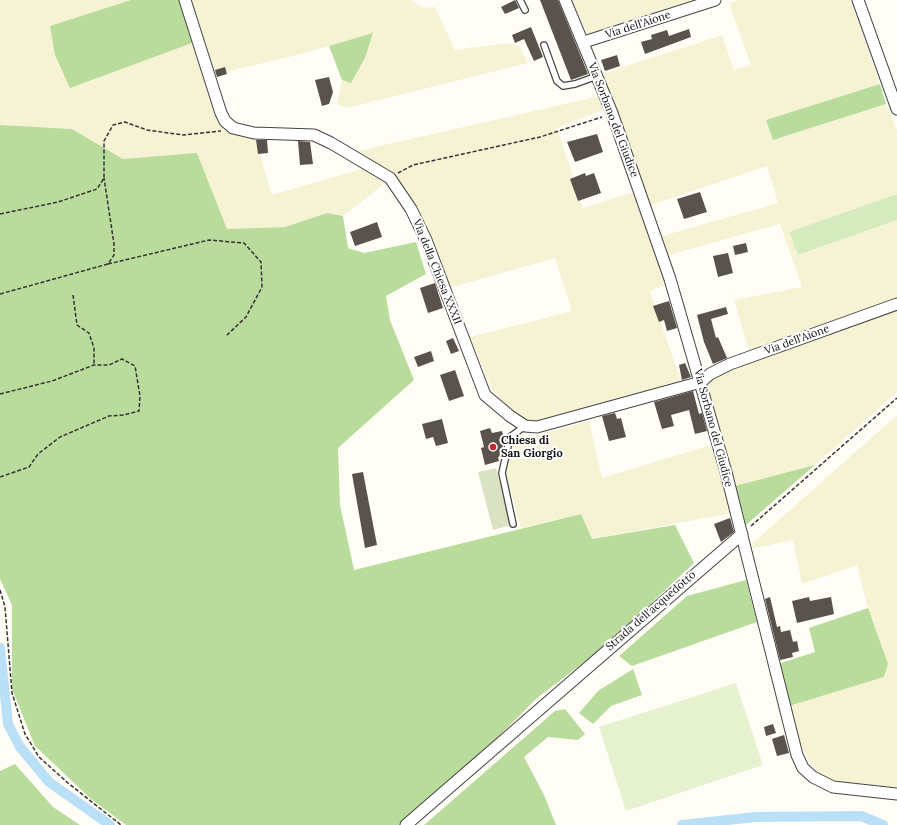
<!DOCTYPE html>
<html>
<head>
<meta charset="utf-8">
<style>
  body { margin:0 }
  canvas { display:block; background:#fffdf5 }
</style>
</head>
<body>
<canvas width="897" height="825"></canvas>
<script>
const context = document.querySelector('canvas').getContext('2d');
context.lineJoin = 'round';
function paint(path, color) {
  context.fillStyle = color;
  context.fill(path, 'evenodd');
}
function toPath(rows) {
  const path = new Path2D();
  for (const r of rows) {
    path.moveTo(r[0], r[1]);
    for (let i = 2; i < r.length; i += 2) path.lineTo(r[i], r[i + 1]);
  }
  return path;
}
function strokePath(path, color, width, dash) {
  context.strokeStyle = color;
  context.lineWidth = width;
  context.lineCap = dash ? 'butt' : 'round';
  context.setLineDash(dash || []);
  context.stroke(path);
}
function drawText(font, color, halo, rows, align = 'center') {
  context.font = font + ' Lora,serif';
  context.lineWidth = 4;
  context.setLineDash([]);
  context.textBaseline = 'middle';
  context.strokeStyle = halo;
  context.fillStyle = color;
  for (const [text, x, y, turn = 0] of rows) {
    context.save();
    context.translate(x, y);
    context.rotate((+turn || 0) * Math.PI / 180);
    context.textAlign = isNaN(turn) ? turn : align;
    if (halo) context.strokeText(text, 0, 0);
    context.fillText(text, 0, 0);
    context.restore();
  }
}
const farmland = toPath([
  [0,0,411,0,422,8,435,7,455,50,509,43,519,46,528,63,347,108,337,104,342,80,351,83,365,58,373,34,289,57,212,75,227,117,255,139,272,195,368,167,353,152,600,96,605,109,557,128,583,208,634,192,667,285,650,291,681,382,538,423,524,419,506,405,492,390,470,337,572,311,555,258,449,288,419,213,393,175,385,183,343,216,327,213,285,227,227,229,197,154,123,159,72,129,0,125],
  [572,0,697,0,591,34,586,32],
  [739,0,851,0,880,84,767,120,773,140,886,104,897,131,897,194,790,232,798,255,897,220,897,392,815,465,735,486,704,384,714,377,752,360,734,300,802,287,780,224,669,255,662,236,778,203,767,166,651,205,603,78,605,73,722,35,734,70,751,65,729,3],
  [897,415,897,787,833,782,815,769,801,748,789,706,884,677,888,664,868,608,857,565,802,584,793,540,752,549,753,543],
  [589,421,602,478,711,445,732,513,592,539,581,514,521,528,505,471,512,446,519,440]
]);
const green = toPath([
  [897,194,897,220,798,255,789,232]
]);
const forest = toPath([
  [131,0,179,0,192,43,70,88,55,55,50,26],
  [373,33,365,58,351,83,342,80,329,46],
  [880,84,886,104,773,140,766,120],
  [0,125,72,129,123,159,197,153,227,229,285,227,327,213,343,216,348,248,364,253,416,242,426,274,386,296,390,320,414,380,338,448,340,505,354,570,581,514,592,539,675,525,694,563,607,645,537,698,475,760,401,825,126,825,91,799,35,746,12,689,12,605,0,579],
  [815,465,746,525,735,486],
  [746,580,757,622,632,666,619,656,687,596],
  [868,608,888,664,884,677,789,706,778,664,815,652,809,628],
  [633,669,642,695,611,706,593,724,579,713,598,691],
  [565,709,585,734,578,740,548,737,524,757,544,795,556,825,424,825,555,711],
  [15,764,53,807,80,825,0,825,0,771]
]);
const cemetery = toPath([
  [496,468,511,525,493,530,478,472]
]);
const pitch = toPath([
  [736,683,763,765,626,811,599,727]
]);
const canal = toPath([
  [0,648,8,724,20,747,49,782,110,825],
  [682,825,755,817,861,816,883,825]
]);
const building = toPath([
  [515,0,519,8,505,14,501,7],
  [540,0,558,0,588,74,571,80],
  [531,27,543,57,534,61,524,39,515,43,512,35],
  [689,29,691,37,645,54,641,42,652,39,651,35,667,30,669,36],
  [617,55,620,66,605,71,601,60],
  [225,67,227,74,217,77,215,70],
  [329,77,333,92,329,104,322,106,315,80],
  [597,134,603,152,575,162,567,142],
  [256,140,267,140,268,153,258,154],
  [298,141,310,142,313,164,300,165],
  [585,173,586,176,594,173,601,193,578,201,570,179],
  [700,192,707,212,684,219,677,199],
  [377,222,382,237,355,246,350,232],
  [746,243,748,252,735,255,733,246],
  [728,253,733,273,718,277,713,256],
  [435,283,443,308,428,313,420,288],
  [669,301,677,328,667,331,664,320,659,322,653,306],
  [726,307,728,314,711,319,716,338,718,337,727,358,713,364,704,342,697,315],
  [453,338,459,351,451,354,446,341],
  [431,351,434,361,418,367,414,357],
  [685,363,691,377,682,380,679,365],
  [455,370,464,396,449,401,440,375],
  [693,391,699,414,702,413,707,431,695,434,689,410,671,415,674,426,662,429,654,402],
  [615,413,617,419,621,418,626,437,609,441,602,416],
  [442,419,448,443,436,446,433,437,426,439,422,424],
  [490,428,492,433,502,431,504,438,501,439,503,447,501,456,498,457,499,461,485,465,481,448,484,447,480,431],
  [363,472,377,545,365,548,352,474],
  [730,518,734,532,721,542,714,524],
  [770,597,777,627,780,626,781,632,790,630,793,642,797,641,799,651,792,653,793,657,780,660,765,599],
  [809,597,810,601,831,597,834,614,797,623,792,601],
  [773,724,776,733,766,736,764,727],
  [784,735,789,753,777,756,772,739]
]);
const path = toPath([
  [398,173,413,165,540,137,602,117],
  [0,214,58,202,97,189,104,178,104,141,113,125,125,122,147,130,183,135,221,131],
  [108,264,209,240,244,243,261,262,262,287,246,317,226,336],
  [0,294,108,264,114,255,114,244,104,178],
  [73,295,77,325,89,333,94,348,94,365],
  [0,394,52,381,94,365,109,365,122,359,135,366,140,396,139,411,124,415,109,416,60,437,38,454,29,467,0,477],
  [751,526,897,398],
  [0,590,5,607,12,693,25,734,39,757,68,783,121,825]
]);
const service = toPath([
  [520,0,525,10],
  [544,45,557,81,563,86,575,84,597,76],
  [513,524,502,473,510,437,525,426]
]);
const minor = toPath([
  [185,0,221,113,225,121,233,128,254,133,314,135,331,143,390,178,411,209,426,240,485,395,510,416,525,426,537,427,701,382,710,374,730,364,897,304],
  [565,0,612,113,670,279,726,472,797,755,803,768,813,777,833,787,897,794],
  [858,0,897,109],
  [584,42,715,0],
  [406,825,742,534]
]);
const markers = [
  [493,447,4,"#c4262e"]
];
const streetNames = [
  ["Via dell'Aione",638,25,-18],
  ["Via Sorbano del Giudice",613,120,69],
  ["Via della Chiesa XXXII",437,272,68],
  ["Via dell'Aione",797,340,-20],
  ["Via Sorbano del Giudice",713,428,75],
  ["Strada dell'acquedotto",651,611,-41]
];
const poiNames = [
  ["Chiesa di",501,441],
  ["San Giorgio",501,454]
];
paint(farmland, '#f6f3d4');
paint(green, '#d5ebbd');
paint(forest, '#b9dc9c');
paint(cemetery, '#d9e3c4');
paint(pitch, '#e6f2cf');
strokePath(canal, '#b9e0f7', 10);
paint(building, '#5a524d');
strokePath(service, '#444', 8);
strokePath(minor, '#444', 13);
strokePath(path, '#333', 1.5, [4, 2]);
strokePath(service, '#fff', 5.5);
strokePath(minor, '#fff', 11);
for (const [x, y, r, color] of markers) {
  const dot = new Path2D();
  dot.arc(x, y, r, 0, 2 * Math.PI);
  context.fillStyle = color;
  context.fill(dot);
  strokePath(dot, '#fff', 1.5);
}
drawText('11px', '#111', '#fff', streetNames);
drawText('bold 11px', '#111', '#fff', poiNames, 'left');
</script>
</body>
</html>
